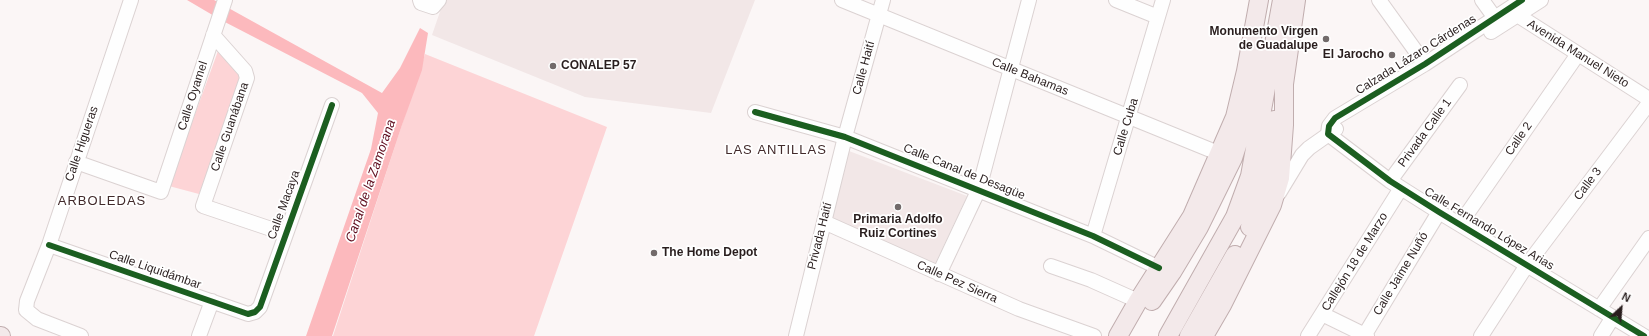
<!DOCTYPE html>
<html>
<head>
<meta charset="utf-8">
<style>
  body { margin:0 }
  #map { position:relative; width:1649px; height:336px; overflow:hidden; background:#fbf6f6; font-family:Arial,sans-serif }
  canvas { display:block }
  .north { position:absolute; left:1601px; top:288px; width:40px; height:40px; -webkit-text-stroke:3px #fff; paint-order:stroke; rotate:26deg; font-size:11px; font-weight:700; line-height:16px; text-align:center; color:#291e1e }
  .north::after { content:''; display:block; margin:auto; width:14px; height:18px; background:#291e1e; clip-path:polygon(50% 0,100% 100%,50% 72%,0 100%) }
</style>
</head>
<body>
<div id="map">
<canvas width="1649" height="336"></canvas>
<div class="north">N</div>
</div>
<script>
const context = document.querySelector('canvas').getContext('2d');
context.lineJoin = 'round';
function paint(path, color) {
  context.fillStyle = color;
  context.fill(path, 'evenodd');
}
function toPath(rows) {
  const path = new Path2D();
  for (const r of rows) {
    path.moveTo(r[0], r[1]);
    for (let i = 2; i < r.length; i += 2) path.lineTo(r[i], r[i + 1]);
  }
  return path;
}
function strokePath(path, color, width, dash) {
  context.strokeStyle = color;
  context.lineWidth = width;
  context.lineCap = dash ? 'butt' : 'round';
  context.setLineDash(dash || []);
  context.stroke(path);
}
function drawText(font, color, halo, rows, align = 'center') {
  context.font = font + ' Arial,sans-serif';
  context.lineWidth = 3.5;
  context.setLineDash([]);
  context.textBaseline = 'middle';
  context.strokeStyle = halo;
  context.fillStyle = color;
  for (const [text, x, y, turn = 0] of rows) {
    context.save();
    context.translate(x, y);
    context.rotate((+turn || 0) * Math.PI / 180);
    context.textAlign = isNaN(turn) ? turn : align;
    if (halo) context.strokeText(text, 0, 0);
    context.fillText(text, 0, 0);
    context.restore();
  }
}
const built = toPath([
  [444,0,755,0,711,113,585,97,432,35],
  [849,151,967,196,933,268,832,218]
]);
const green = toPath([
  [218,51,243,80,199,194,169,186],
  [425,54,607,127,534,336,333,336]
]);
const water = toPath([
  [187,0,214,0,382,93,400,68,420,28,428,33,422,70,402,125,332,336,306,336,371,149,378,113,362,93,221,20]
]);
const minor = toPath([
  [420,0,421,3,433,7,439,0],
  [842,0,1218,153],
  [1116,0,1158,17],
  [1379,0,1425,64],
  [1482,0,1500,25],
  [1522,0,1425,64,1335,118,1329,126,1328,134,1390,181,1439,212,1644,336],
  [1511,11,1649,99],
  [1491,32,1541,0],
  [213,35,245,71,247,78,203,206,286,234],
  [755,112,845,137,1093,236,1159,268],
  [76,162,161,192,225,0],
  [1390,181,1460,85],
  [1279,193,1302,155,1309,148,1336,129],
  [824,222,1019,309,1094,336],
  [1460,224,1578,54],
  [1093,236,1163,0],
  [49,245,248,314,255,312,260,307,332,105],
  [1051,266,1091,280,1138,301],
  [939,274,979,189,1029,0],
  [1599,309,1649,238],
  [1322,314,1367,336],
  [81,336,37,319,26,310,27,301,49,245,131,0],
  [199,336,212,301],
  [796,336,845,137,883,0],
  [1308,336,1401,188],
  [1364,336,1439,212],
  [1481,336,1527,265,1649,103],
  [1601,336,1613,317]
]);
const major = toPath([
  [1250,227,1263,191,1274,120],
  [1152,301,1172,272,1199,227,1233,158,1256,87,1260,58],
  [0,336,1,336],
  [1118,336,1138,301,1192,216,1235,117,1246,71,1259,0],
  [1168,336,1235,217,1250,176,1282,0],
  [1189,336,1235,255],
  [1204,336,1222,305,1272,205,1280,178,1284,125,1284,84,1296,0]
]);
const cycleway = toPath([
  [1522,0,1425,64,1335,118,1329,126,1328,134,1390,181,1439,212,1644,336],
  [755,112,845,137,1093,236,1159,268],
  [49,245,248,314,255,312,260,307,332,105]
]);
const markers = [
  [1326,39,4,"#726a6a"],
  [1392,55,4,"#726a6a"],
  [553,66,4,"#726a6a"],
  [898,207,4,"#726a6a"],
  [654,253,4,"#726a6a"]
];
const poiNames = [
  ["Monumento Virgen",1318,32],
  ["de Guadalupe",1318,46],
  ["El Jarocho",1384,55],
  ["CONALEP 57",561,66,"left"],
  ["Primaria Adolfo",898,220,"center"],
  ["Ruiz Cortines",898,234,"center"],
  ["The Home Depot",662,253,"left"]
];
const streetNames = [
  ["Avenida Manuel Nieto",1578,54,32],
  ["Calzada Lázaro Cárdenas",1416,55,-32],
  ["Calle Haití",864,68,-75],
  ["Calle Bahamas",1030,77,22],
  ["Calle Oyamel",193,96,-72],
  ["Calle Guanábana",230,127,-71],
  ["Calle Cuba",1126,127,-73],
  ["Privada Calle 1",1425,133,-54],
  ["Calle 2",1519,139,-55],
  ["Calle Higueras",82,144,-71],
  ["Calle Canal de Desagüe",964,172,22],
  ["Calle 3",1588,184,-53],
  ["Calle Macaya",284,205,-70],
  ["Calle Fernando López Arias",1489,229,31],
  ["Privada Haití",820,236,-76],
  ["Callejón 18 de Marzo",1355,262,-58],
  ["Calle Liquidámbar",155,270,19],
  ["Calle Jaime Nuñó",1401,274,-59],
  ["Calle Pez Sierra",957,282,24]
];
const neighbourhoodNames = [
  ["LAS ANTILLAS",776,150],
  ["ARBOLEDAS",102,201]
];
const waterNames = [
  ["Canal de la Zamorana",371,181,-71]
];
paint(built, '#f2e7e7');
paint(green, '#fdd4d6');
paint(water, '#fcb9bd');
strokePath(minor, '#dbd2d2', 16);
strokePath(major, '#c0adae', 20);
strokePath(minor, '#fefefe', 14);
strokePath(major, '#f3e9ea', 18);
strokePath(cycleway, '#1b5e20', 6);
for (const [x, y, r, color] of markers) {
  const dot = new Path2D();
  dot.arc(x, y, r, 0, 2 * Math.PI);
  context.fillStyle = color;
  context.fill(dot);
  strokePath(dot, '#fff', 1.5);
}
drawText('bold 12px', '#291e1e', '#fff', poiNames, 'right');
drawText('12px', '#291e1e', '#fff', streetNames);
context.letterSpacing = '1px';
drawText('13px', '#422a2b', '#fff', neighbourhoodNames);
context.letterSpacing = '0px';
drawText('italic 13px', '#5f0c1d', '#fff', waterNames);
</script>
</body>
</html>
